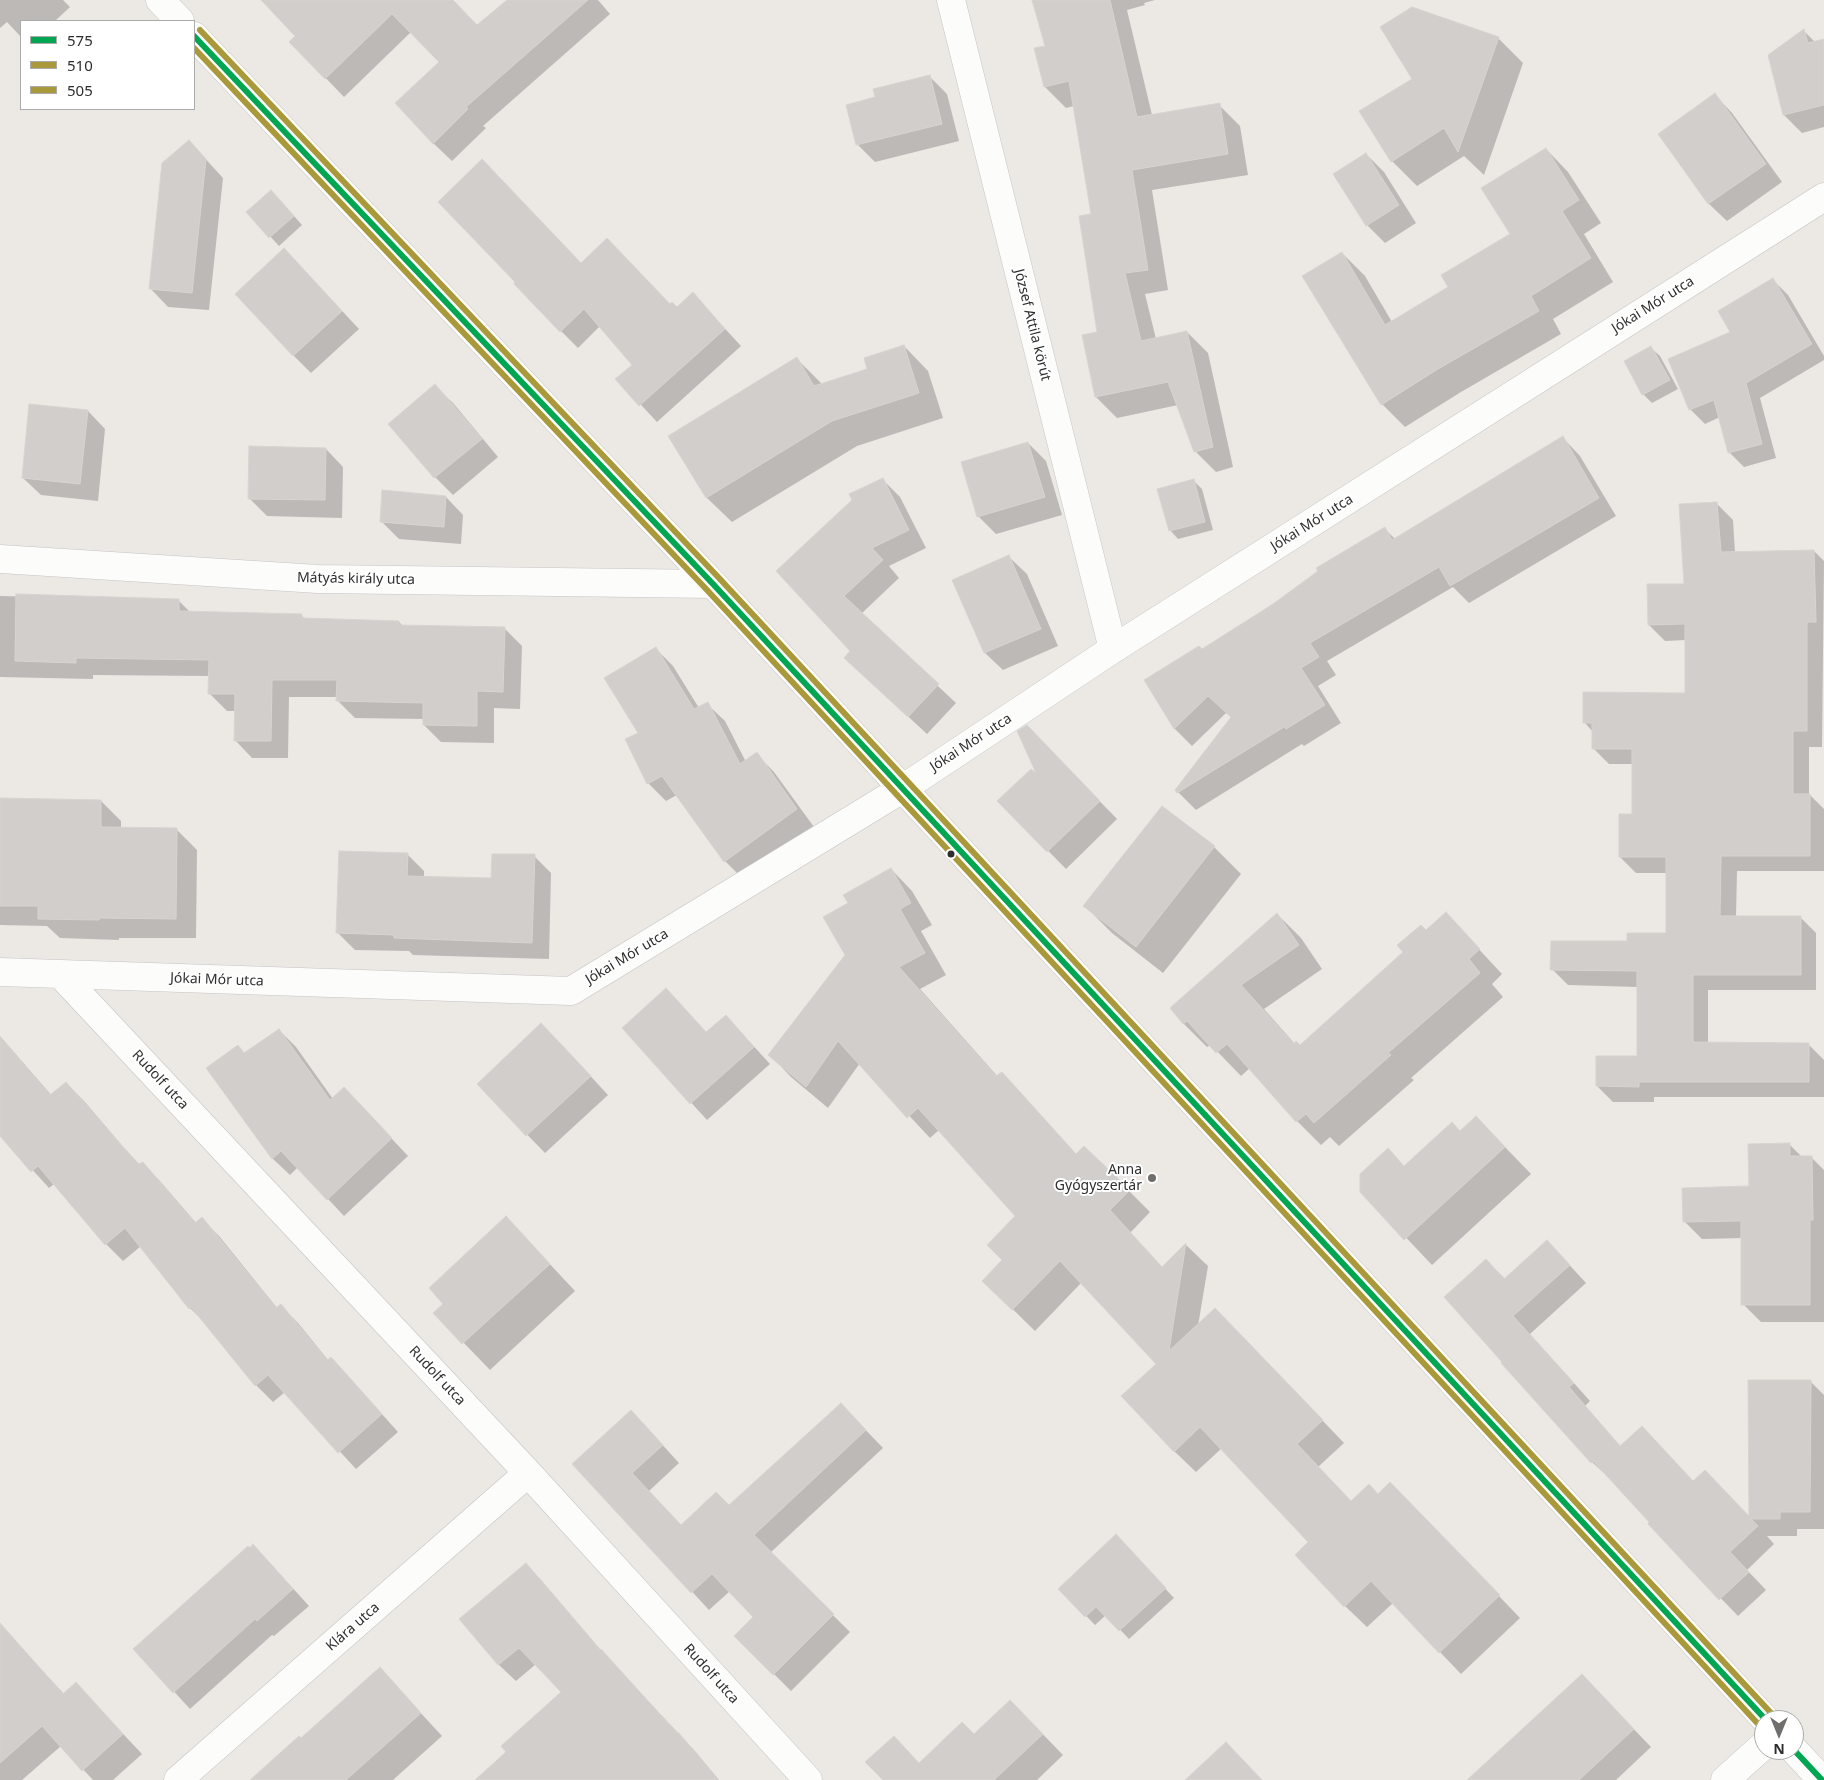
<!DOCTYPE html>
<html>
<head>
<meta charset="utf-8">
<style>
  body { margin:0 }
  #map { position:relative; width:1824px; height:1780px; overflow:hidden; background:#ece8e4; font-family:"Noto Sans",sans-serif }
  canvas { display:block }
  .legend { position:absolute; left:20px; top:20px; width:175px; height:90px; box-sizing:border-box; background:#fff; border:1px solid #ababab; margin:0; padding:6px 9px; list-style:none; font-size:15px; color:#2e2e2e }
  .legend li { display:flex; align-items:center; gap:10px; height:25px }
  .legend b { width:25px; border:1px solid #ababab }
  .north { position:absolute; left:1754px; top:1710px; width:50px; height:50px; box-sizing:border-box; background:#fff; border:1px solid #ababab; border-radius:50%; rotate:180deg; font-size:14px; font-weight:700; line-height:20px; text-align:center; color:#2e2e2e }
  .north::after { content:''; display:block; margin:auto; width:18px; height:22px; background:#706f6e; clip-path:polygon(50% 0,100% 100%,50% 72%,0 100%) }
</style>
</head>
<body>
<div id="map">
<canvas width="1824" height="1780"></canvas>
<ul class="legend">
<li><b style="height:6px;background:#00a651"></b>575</li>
<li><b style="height:6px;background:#a9993b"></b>510</li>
<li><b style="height:6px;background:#a9993b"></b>505</li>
</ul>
<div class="north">N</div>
</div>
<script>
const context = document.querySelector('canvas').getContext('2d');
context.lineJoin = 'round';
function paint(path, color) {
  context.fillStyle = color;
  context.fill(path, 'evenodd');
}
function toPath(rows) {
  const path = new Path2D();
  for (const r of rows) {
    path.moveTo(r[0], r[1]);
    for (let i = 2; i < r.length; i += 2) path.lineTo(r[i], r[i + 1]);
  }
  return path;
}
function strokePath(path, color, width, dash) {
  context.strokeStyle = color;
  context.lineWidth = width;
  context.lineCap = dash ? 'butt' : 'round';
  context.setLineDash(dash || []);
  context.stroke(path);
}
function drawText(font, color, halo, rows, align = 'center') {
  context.font = font + ' "Noto Sans",sans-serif';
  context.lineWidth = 4;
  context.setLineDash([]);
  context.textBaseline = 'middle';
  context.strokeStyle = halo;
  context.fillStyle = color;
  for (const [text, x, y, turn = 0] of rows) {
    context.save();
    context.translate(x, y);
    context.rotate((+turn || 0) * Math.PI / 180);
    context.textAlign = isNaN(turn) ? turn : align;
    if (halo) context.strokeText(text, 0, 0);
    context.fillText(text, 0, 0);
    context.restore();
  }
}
const shadow = toPath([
  [0,0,63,0,70,7,55,21,21,21,21,37,7,22,0,28],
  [262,0,451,0,478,27,509,0,598,0,610,14,483,126,486,128,452,161,433,143,441,62,411,32,344,97,291,42,296,37],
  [1034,0,1155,0,1144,3,1145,5,1127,10,1152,115,1219,105,1240,126,1248,175,1152,190,1168,290,1145,294,1156,339,1187,332,1208,353,1233,467,1216,472,1195,451,1178,405,1117,418,1096,397,1083,336,1099,333,1092,215,1074,106,1066,108,1045,87,1046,46],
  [1804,31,1816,43,1824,44,1824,127,1802,133,1784,115,1770,56],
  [1498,38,1523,63,1484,175,1464,156,1417,186,1392,161],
  [929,76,947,94,959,141,875,162,857,144,877,98],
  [1715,95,1732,113,1782,182,1727,221,1709,204,1659,134],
  [189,141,223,178,209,310,168,307,151,289],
  [1546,149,1568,172,1601,223,1584,234,1613,282,1553,319,1561,334,1461,392,1405,427,1382,404,1342,253,1365,276,1392,322,1450,288,1512,234],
  [1366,154,1384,172,1416,223,1385,243,1367,225],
  [280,200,302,225,279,246,248,212],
  [581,264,677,308,693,294,741,346,657,422,617,379,633,365,600,326,578,348,561,331],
  [302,268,359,329,311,373,293,355],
  [1773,280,1788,295,1824,356,1824,360,1760,398,1776,458,1744,467,1729,452,1720,417,1705,424,1690,409,1732,333],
  [904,346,928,371,943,418,857,446,732,522,707,498,670,436,796,358,822,384,869,370],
  [1651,348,1660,356,1678,389,1652,403,1643,394],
  [435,386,453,403,498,457,453,495,435,477,390,424],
  [88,411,105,429,98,501,41,495,23,478],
  [1563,438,1580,456,1616,516,1469,603,1453,587,1327,661,1336,675,1318,686,1341,723,1304,746,1302,744,1196,810,1178,792,1232,718,1226,713,1192,746,1175,729,1145,680,1202,650,1274,605,1385,529,1395,539],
  [1028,443,1046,461,1062,515,996,534,978,516],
  [326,449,343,467,342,518,267,516,249,498],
  [882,479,900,497,926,548,889,566,899,578,861,614,956,703,927,734,845,658,852,651,777,571],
  [1193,480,1202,489,1213,530,1178,539,1170,530],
  [446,497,463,515,461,544,399,539,381,521],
  [1717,504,1733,520,1735,553,1814,551,1824,561,1822,747,1809,747,1809,794,1824,809,1824,871,1737,871,1736,917,1800,917,1816,933,1816,990,1708,990,1708,1043,1808,1044,1824,1060,1824,1097,1654,1097,1654,1102,1613,1102,1597,1086,1638,1057,1638,987,1568,985,1552,969,1667,934,1667,873,1636,873,1620,857,1633,815,1633,764,1609,764,1593,748,1593,732,1585,723,1686,694,1686,640,1665,641,1649,625,1685,585],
  [1009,557,1027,574,1058,646,1003,670,985,653],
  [0,596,178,600,191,613,301,615,306,620,399,622,403,626,504,628,522,646,520,709,494,708,494,743,441,742,424,725,424,719,355,718,337,700,337,697,289,697,288,758,252,758,235,740,236,711,227,711,210,694,210,676,93,675,93,679,0,677],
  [655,648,673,666,699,708,707,704,725,721,746,762,756,754,774,772,814,827,743,879,725,861,677,795,666,801,648,783,640,733],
  [1044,744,1117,819,1066,869,999,801,1039,778],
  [0,800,101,801,121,821,121,829,177,830,197,850,196,938,119,938,119,940,60,938,47,926,0,925],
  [1162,807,1214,847,1241,874,1163,973,1112,933,1085,906],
  [407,854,424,871,424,878,492,880,534,856,551,873,549,959,413,955,409,951,355,950,338,933],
  [891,869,912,891,932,925,921,931,946,975,920,989,998,1077,1002,1073,1077,1155,1129,1191,1150,1212,1130,1233,1163,1268,1186,1245,1208,1266,1198,1326,1237,1331,1344,1443,1318,1467,1352,1502,1378,1495,1412,1505,1520,1618,1461,1674,1393,1603,1367,1627,1345,1606,1310,1542,1222,1448,1196,1472,1174,1451,1158,1364,1082,1282,1035,1331,984,1281,1004,1260,1017,1216,939,1130,930,1138,860,1063,828,1108,791,1077,770,1055,847,955,849,904],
  [1277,914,1301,938,1322,969,1264,1009,1295,1044,1300,1047,1446,914,1502,974,1492,984,1503,997,1411,1078,1414,1080,1339,1146,1330,1137,1321,1145,1297,1121,1250,1068,1241,1076,1211,1045,1207,1047,1184,1024,1172,1008],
  [666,990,707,1033,726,1016,770,1064,707,1120,623,1028],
  [279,1030,296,1047,333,1099,361,1106,408,1156,344,1216,298,1167,290,1175,273,1159,208,1068,245,1054],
  [0,1036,52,1096,66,1083,83,1100,138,1164,140,1165,142,1163,160,1181,196,1223,202,1219,219,1236,277,1308,281,1306,298,1323,328,1360,331,1358,348,1376,398,1432,356,1469,285,1392,273,1402,256,1385,207,1325,190,1308,141,1246,123,1261,106,1244,54,1184,49,1188,0,1134],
  [559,1042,608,1095,545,1153,478,1084],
  [1476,1117,1531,1174,1432,1265,1362,1191,1405,1167,1460,1132],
  [1789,1144,1802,1157,1811,1157,1824,1170,1824,1322,1761,1322,1743,1304,1743,1238,1702,1239,1684,1221,1751,1188],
  [532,1245,575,1291,490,1370,435,1313],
  [1564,1259,1586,1283,1530,1334,1590,1401,1585,1406,1621,1447,1659,1445,1694,1482,1750,1518,1810,1381,1824,1395,1824,1529,1797,1529,1797,1536,1767,1536,1774,1544,1747,1570,1766,1590,1738,1616,1649,1524,1651,1522,1611,1478,1610,1479,1592,1462,1503,1364,1486,1260,1505,1279],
  [858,1422,883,1448,770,1553,850,1632,791,1691,736,1636,755,1617,730,1591,709,1610,574,1464,648,1429,679,1463,649,1491,682,1526,730,1507],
  [1124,1545,1174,1598,1129,1639,1106,1615,1095,1625,1060,1589],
  [269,1562,309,1606,274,1636,272,1635,190,1709,135,1649],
  [526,1565,542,1581,605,1655,694,1750,719,1780,479,1780,562,1692,536,1664,516,1681,499,1665,461,1619],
  [0,1625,64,1694,76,1684,142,1754,113,1780,93,1780,61,1746,22,1780,0,1780],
  [380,1669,442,1736,393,1780,259,1780,301,1739],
  [1600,1694,1651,1747,1616,1780,1486,1780],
  [1031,1722,1063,1755,1037,1780,885,1780,920,1764,974,1736]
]);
const building = toPath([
  [261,0,453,0,477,25,507,0,588,0,466,107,468,109,433,144,395,103,439,62,392,14,325,79,289,42,295,36,261,0],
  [1032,0,1110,0,1137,117,1220,103,1228,154,1132,170,1148,270,1125,273,1141,341,1187,331,1213,447,1194,452,1168,382,1095,397,1082,335,1097,332,1079,216,1091,214,1069,81,1044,87,1034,48,1045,46,1032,0],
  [1412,7,1499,37,1458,152,1444,128,1391,162,1359,111,1412,79,1380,27,1412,7],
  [1804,29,1808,43,1824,39,1824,105,1783,115,1768,55,1804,29],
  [930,75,942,124,856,145,846,105,875,97,873,89,930,75],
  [1715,93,1766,164,1708,204,1658,134,1715,93],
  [189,140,206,159,192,293,149,289,162,163,189,140],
  [1546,148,1579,200,1562,211,1591,258,1531,296,1539,311,1438,369,1381,405,1302,276,1342,252,1385,325,1448,287,1441,275,1510,234,1481,188,1546,148],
  [1366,153,1399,205,1366,226,1333,174,1366,153],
  [482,159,581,263,607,238,670,304,672,302,677,307,693,292,725,329,639,406,615,379,632,365,584,309,560,332,514,284,515,282,438,202,482,159],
  [271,190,294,216,269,238,246,212,271,190],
  [284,248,342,311,293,356,235,294,284,248],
  [1773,278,1812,344,1746,383,1762,444,1728,453,1714,400,1689,410,1668,359,1730,332,1718,311,1773,278],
  [904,345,919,393,832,421,706,498,668,436,797,357,814,386,867,369,864,358,904,345],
  [1651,346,1670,380,1642,395,1624,361,1651,346],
  [435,384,482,439,434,478,388,424,435,384],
  [29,404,88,410,80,484,22,478,29,404],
  [1563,436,1599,498,1450,586,1439,567,1310,643,1319,657,1301,668,1325,705,1286,729,1284,727,1177,793,1175,790,1231,717,1208,696,1174,729,1144,680,1199,646,1202,649,1273,604,1318,571,1316,568,1385,527,1392,540,1563,436],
  [1028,442,1045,497,977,517,961,462,1028,442],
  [249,446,326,448,325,500,248,499,249,446],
  [883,478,909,530,872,548,883,560,844,596,939,684,908,717,844,658,850,651,776,571,852,500,849,494,883,478],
  [1194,479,1205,522,1169,531,1157,489,1194,479],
  [382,490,446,496,444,527,380,522,382,490],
  [1717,502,1721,552,1814,550,1816,622,1807,622,1807,731,1793,731,1793,794,1810,794,1810,856,1721,856,1720,916,1801,916,1801,975,1693,975,1693,1042,1809,1043,1809,1082,1639,1082,1639,1087,1596,1086,1596,1056,1637,1056,1637,971,1550,970,1551,941,1627,941,1627,933,1666,933,1666,857,1619,857,1619,814,1632,814,1632,749,1592,749,1592,723,1583,723,1583,692,1685,693,1685,624,1648,625,1647,584,1684,584,1679,504,1717,502],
  [1009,555,1041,629,984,653,952,580,1009,555],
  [16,594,179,599,179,611,302,614,302,618,399,621,399,625,505,627,503,692,477,691,477,726,423,725,423,703,336,701,337,680,272,680,271,741,234,741,235,694,208,694,209,660,76,658,76,663,15,661,16,594],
  [656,647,694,709,708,702,740,764,757,752,797,809,724,862,662,776,647,784,625,739,638,733,604,678,656,647],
  [1027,725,1100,801,1047,852,997,801,1031,769,1036,773,1017,731,1027,725],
  [0,798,101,800,101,827,177,828,176,919,100,918,99,920,38,919,38,906,0,906,0,798],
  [1162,806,1215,846,1136,947,1083,906,1162,806],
  [339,851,408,853,407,876,491,878,492,854,535,854,532,943,394,938,394,935,336,933,339,851],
  [891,868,911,903,900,909,925,953,899,967,996,1076,1002,1072,1076,1154,1084,1146,1130,1190,1110,1210,1162,1267,1186,1243,1169,1351,1215,1308,1323,1420,1297,1444,1351,1501,1369,1484,1378,1494,1390,1482,1500,1595,1439,1653,1371,1581,1344,1607,1295,1555,1308,1542,1200,1427,1174,1452,1121,1396,1156,1364,1060,1261,1012,1310,982,1281,1002,1260,987,1245,1015,1216,918,1108,907,1118,838,1041,806,1087,768,1055,845,955,823,917,848,903,843,895,891,868],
  [1446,912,1480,949,1469,959,1480,973,1388,1053,1391,1055,1314,1123,1306,1114,1296,1122,1227,1044,1216,1053,1187,1021,1183,1024,1170,1008,1277,913,1299,945,1241,985,1294,1044,1296,1041,1300,1045,1403,952,1397,945,1421,925,1426,930,1446,912],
  [666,988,706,1032,726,1015,754,1047,690,1104,622,1028,666,988],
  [541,1023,591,1076,526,1136,477,1084,541,1023],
  [279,1029,330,1100,344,1087,392,1138,327,1200,281,1151,272,1159,206,1068,238,1045,244,1053,279,1029],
  [0,1037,50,1095,66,1082,121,1145,139,1164,143,1162,195,1223,202,1217,276,1308,281,1304,327,1360,331,1357,382,1414,338,1453,268,1375,255,1386,191,1307,189,1309,125,1228,105,1245,38,1166,31,1172,0,1136,0,1037],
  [1476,1116,1505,1147,1404,1240,1360,1192,1360,1174,1388,1148,1404,1166,1452,1122,1460,1131,1476,1116],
  [1790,1143,1790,1156,1812,1156,1813,1220,1810,1220,1810,1305,1741,1305,1741,1221,1683,1222,1682,1188,1749,1186,1748,1144,1790,1143],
  [506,1216,550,1264,462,1344,433,1313,443,1304,429,1288,506,1216],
  [1547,1240,1570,1265,1513,1316,1574,1383,1569,1387,1620,1446,1642,1426,1693,1481,1705,1470,1749,1516,1748,1380,1811,1380,1810,1512,1780,1512,1780,1519,1751,1519,1758,1526,1730,1552,1749,1572,1719,1600,1648,1524,1649,1522,1593,1461,1591,1463,1501,1363,1502,1362,1444,1297,1486,1259,1504,1279,1547,1240],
  [841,1403,866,1430,754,1535,834,1614,773,1675,734,1636,753,1617,712,1574,691,1593,572,1464,631,1410,663,1445,632,1473,681,1525,716,1492,729,1505,841,1403],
  [1116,1534,1166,1588,1119,1631,1096,1607,1085,1617,1058,1589,1116,1534],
  [253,1544,293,1589,257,1621,255,1619,173,1693,133,1649,248,1546,250,1548,253,1544],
  [526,1563,600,1650,601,1649,677,1733,678,1732,718,1780,475,1780,506,1752,501,1746,561,1692,519,1648,498,1665,459,1619,526,1563],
  [0,1623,63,1694,76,1682,123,1734,82,1771,42,1726,0,1763,0,1623],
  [380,1667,421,1713,346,1780,250,1780,299,1736,301,1738,380,1667],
  [1582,1674,1634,1729,1579,1780,1467,1780,1582,1674],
  [1010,1700,1043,1734,994,1780,883,1780,865,1762,894,1736,919,1763,962,1722,974,1734,1010,1700],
  [1226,1742,1262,1780,1185,1780,1226,1742]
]);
const minor = toPath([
  [951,0,1113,649],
  [0,559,318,579,713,584],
  [0,972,571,991,902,789,1113,649,1824,197],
  [61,975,528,1473,808,1780],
  [178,1780,528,1473],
  [1725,1780,1764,1745]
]);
const secondary = toPath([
  [160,0,180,21],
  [194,36,713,584,1766,1720],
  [1794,1750,1822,1780]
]);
const bus1 = toPath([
  [194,36,713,584,1766,1720],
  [1794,1750,1822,1780]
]);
const bus2 = toPath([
  [194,48,707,590,1760,1726]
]);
const bus3 = toPath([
  [200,30,719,578,1772,1714]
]);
const markers = [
  [951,854,4.5,"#2e2e2e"],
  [1152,1178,5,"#706f6e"]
];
const streetNames = [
  ["Jókai Mór utca",1653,305,-32],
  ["József Attila körút",1032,325,76],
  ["Jókai Mór utca",1312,523,-32],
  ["Mátyás király utca",356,579,1],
  ["Jókai Mór utca",971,743,-33],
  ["Jókai Mór utca",627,957,-31],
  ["Jókai Mór utca",217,980,2],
  ["Rudolf utca",160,1080,47],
  ["Rudolf utca",437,1376,47],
  ["Klára utca",353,1627,-41],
  ["Rudolf utca",711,1674,48]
];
const poiNames = [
  ["Anna",1142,1170],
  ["Gyógyszertár",1142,1186]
];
paint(shadow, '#0003');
paint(building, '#d1cecb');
strokePath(building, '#d7d4d0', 1);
strokePath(minor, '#c5c4c5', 29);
strokePath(secondary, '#c5c4c5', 29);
strokePath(minor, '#fcfcfb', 28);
strokePath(secondary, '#fcfcfb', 28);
strokePath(bus1, '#00a651', 6);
strokePath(bus2, '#a9993b', 6);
strokePath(bus3, '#a9993b', 6);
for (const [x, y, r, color] of markers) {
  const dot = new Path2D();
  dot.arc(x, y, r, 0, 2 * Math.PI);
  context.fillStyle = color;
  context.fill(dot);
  strokePath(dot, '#fff', 2);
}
drawText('14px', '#2e2e2e', '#fff', streetNames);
drawText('14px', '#2e2e2e', '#fff', poiNames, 'right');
</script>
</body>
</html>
